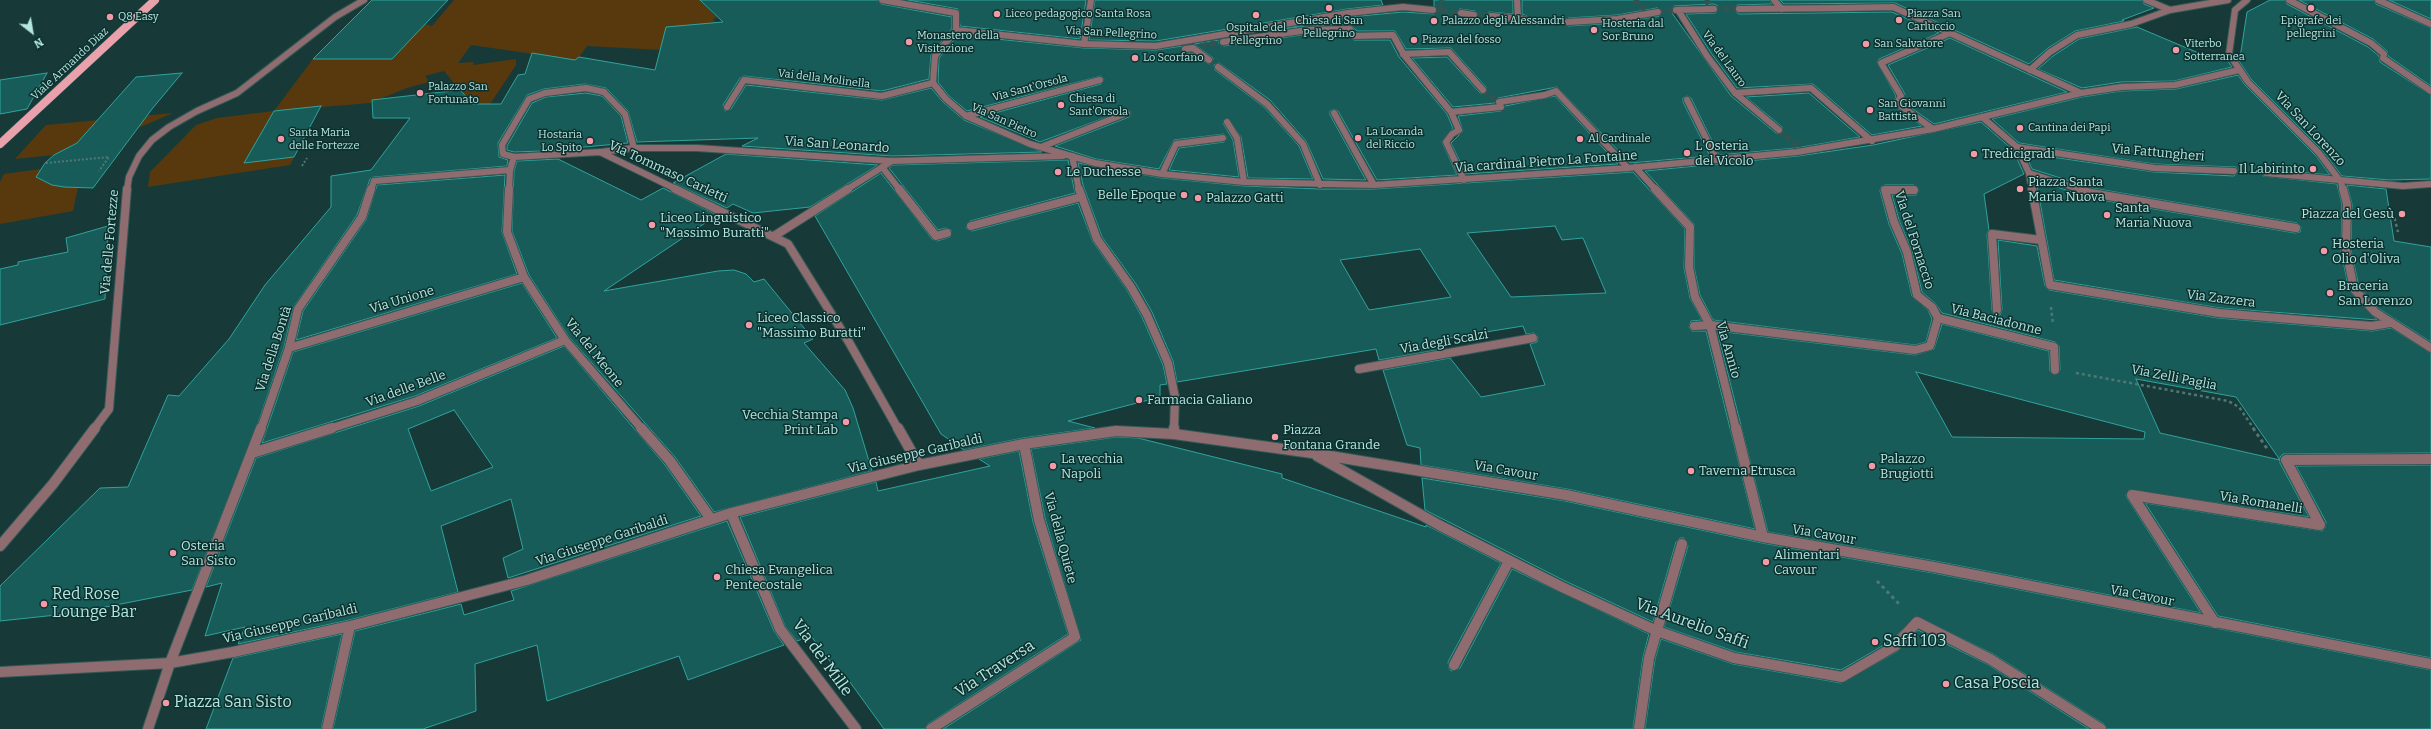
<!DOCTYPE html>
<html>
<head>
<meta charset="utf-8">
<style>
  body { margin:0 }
  #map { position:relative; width:2431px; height:729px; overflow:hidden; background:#173a38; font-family:Bitter,serif }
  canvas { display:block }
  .north { position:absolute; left:12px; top:12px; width:40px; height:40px; -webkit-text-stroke:3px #0c302e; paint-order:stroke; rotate:149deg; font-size:11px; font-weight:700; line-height:16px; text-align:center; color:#b5e6e1 }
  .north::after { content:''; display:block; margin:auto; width:14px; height:18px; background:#b5e6e1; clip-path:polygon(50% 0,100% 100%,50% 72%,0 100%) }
</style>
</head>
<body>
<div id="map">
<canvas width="2431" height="729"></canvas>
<div class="north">N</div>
</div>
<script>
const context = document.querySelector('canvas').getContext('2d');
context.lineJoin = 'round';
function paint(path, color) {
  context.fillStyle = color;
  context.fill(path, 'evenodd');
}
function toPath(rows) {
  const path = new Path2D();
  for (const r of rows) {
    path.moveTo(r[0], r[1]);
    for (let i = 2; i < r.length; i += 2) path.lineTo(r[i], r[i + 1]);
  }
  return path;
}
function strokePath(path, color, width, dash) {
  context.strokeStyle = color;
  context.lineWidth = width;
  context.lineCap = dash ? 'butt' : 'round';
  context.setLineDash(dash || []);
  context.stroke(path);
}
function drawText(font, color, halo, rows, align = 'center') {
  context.font = font + ' Bitter,serif';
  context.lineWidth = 3;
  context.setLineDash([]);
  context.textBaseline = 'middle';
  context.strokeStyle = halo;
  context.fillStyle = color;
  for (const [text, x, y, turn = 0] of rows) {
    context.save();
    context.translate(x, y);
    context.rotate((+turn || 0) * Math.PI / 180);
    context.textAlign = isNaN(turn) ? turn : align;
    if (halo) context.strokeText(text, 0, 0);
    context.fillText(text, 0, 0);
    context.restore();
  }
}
const green = toPath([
  [454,0,700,0,717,18,713,19,720,30,681,51,587,46,579,57,575,60,471,45,458,63,474,62,473,65,516,59,516,65,490,104,468,104,431,98,458,88,444,71,425,76,429,82,407,88,370,103,274,111,244,163,294,157,290,165,148,187,150,172,196,125,217,118,274,111,313,59,382,59,422,23,432,26],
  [173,113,138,128,78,142,54,155,15,159,46,125],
  [41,169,41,176,44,181,64,187,78,187,73,211,0,224,0,182,4,174]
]);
const building = toPath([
  [372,0,448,0,392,59,313,59,372,0],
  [700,0,878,0,881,4,952,17,952,28,931,55,929,79,882,91,744,76,740,78,723,105,725,111,731,109,746,85,882,100,931,88,943,102,964,120,1042,152,892,156,742,146,758,138,637,142,628,111,606,88,585,84,544,89,527,95,498,143,499,157,508,160,507,166,374,177,370,179,357,215,293,308,284,347,258,423,192,590,75,613,0,621,0,586,100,488,128,487,168,395,179,396,229,339,265,285,331,207,331,176,371,170,410,118,373,118,372,100,460,90,473,104,501,104,518,75,525,74,532,53,575,60,579,57,655,70,666,27,723,22,700,0],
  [908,0,1086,0,1080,39,960,26,958,9,908,0],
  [1095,0,1381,0,1383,5,1347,9,1156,41,1089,40,1095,0],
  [1434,0,1513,0,1513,14,1489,12,1487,18,1491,20,1524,23,1528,19,1527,16,1522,14,1522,0,1770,0,1772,4,1737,5,1735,11,1739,14,1892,12,1939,33,1879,59,1877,62,1896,96,1893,105,1922,126,1872,135,1813,84,1737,88,1711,53,1686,14,1715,13,1718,11,1718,6,1714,4,1674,6,1672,13,1731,96,1776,133,1782,133,1782,127,1746,97,1809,93,1860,137,1796,148,1719,155,1691,98,1687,96,1683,98,1683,102,1710,156,1630,163,1557,87,1498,98,1495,103,1453,107,1412,58,1447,57,1480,93,1486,94,1486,87,1451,48,1406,49,1395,31,1357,31,1350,24,1307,26,1275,30,1349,17,1403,12,1434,14,1437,10,1434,6,1434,0],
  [1657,8,1662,11,1659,16,1619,23,1568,26,1564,23,1568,18,1617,15,1657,8],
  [1460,9,1475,11,1478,16,1474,19,1460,17,1457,13,1460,9],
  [1780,0,2142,0,2144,4,2154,8,2122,20,2124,21,2075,31,2048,48,2029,64,1895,3,1784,4,1780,0],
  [2270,0,2285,0,2287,4,2368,47,2379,56,2380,62,2431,95,2431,179,2389,180,2342,176,2322,150,2251,79,2237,58,2240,58,2247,12,2270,0],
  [2299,0,2374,0,2376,4,2431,28,2431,86,2388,56,2387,51,2373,39,2299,0],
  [2389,0,2431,0,2431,19,2389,0],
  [2137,27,2201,54,2225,57,2232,67,2174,81,2121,82,2082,88,2038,69,2053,56,2079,39,2137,27],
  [1308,34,1347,34,1354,40,1390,40,1399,57,1447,114,1453,128,1442,142,1457,175,1377,180,1338,111,1334,109,1330,111,1330,115,1366,180,1323,179,1306,141,1270,100,1219,63,1214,65,1215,70,1264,107,1299,146,1313,179,1248,178,1241,137,1227,118,1223,123,1233,140,1239,177,1169,170,1179,148,1224,142,1227,138,1224,134,1174,140,1159,169,1096,159,1055,146,1129,117,1131,113,1128,109,1040,142,980,117,1101,84,1104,79,1101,76,967,111,949,96,938,82,939,58,958,35,1084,48,1156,50,1182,46,1183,53,1192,53,1209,64,1213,62,1213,58,1194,44,1219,40,1219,44,1224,46,1308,34],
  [1950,38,2067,92,1934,124,1903,102,1905,94,1888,65,1950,38],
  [47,73,27,109,0,114,0,80,47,73],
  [182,73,152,109,93,188,64,187,52,185,36,177,45,163,54,155,77,143,136,77,182,73],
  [2238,75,2245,85,2316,156,2330,175,2266,169,2262,172,2263,176,2337,184,2342,205,2341,251,2349,290,2377,320,2220,308,2054,280,2036,180,2090,198,2295,233,2300,232,2301,227,2297,223,2092,188,2032,169,2025,153,2154,172,2234,176,2238,172,2236,167,2154,164,2019,143,1992,119,2082,97,2121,91,2176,89,2238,75],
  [586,93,602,96,621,116,628,143,542,151,514,152,507,150,507,146,532,103,546,97,586,93],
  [1555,96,1618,164,1466,174,1451,143,1463,131,1458,116,1501,111,1505,106,1555,96],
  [321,106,294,157,244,163,274,111,321,106],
  [1981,122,2013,150,2024,174,1984,194,1989,230,1987,234,1992,310,1994,314,2000,315,2002,310,1998,240,2037,246,2045,286,2049,290,2218,318,2372,331,2391,328,2431,353,2431,453,2283,454,2280,457,2280,463,2309,517,2129,490,2126,495,2127,498,2201,613,1935,561,1768,532,1717,331,1915,355,1934,349,1942,324,2049,351,2050,371,2055,375,2060,370,2059,346,2055,342,1942,313,1935,303,1922,292,1912,251,1899,220,1892,195,1916,195,1919,190,1914,185,1885,185,1881,187,1880,191,1889,224,1902,254,1912,296,1928,310,1932,319,1926,342,1915,345,1713,320,1700,295,1694,267,1694,224,1645,171,1798,156,1873,145,1981,122],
  [1916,372,2145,432,2144,439,1952,437,1916,372],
  [2136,379,2236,397,2280,460,2160,433,2136,379],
  [726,154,878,165,810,207,753,213,733,204,727,208,673,183,726,154],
  [558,159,641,200,663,188,717,215,604,291,718,271,734,270,746,274,754,282,764,279,813,339,804,343,845,390,853,408,872,471,714,512,675,457,569,337,529,275,512,231,514,171,517,161,558,159],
  [1068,160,1075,193,970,221,966,228,972,231,1078,203,1093,242,1127,290,1142,317,1163,365,1167,384,1160,385,1160,397,1068,421,1095,428,1023,438,964,450,941,434,815,216,881,173,932,239,937,241,950,237,951,230,946,228,938,230,889,168,893,165,1068,160],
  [1078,163,1162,178,1244,186,1320,189,1374,189,1633,172,1685,229,1684,268,1690,298,1702,320,1691,321,1689,327,1692,331,1706,331,1755,529,1567,489,1421,465,1420,448,1407,445,1383,370,1450,358,1481,397,1545,385,1530,344,1537,342,1538,337,1534,333,1526,334,1523,326,1436,340,1443,349,1379,360,1376,349,1177,382,1173,361,1152,312,1136,284,1102,237,1083,185,1078,163],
  [1555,226,1562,240,1583,238,1606,293,1511,297,1467,233,1555,226],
  [1420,249,1451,297,1369,310,1340,260,1420,249],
  [505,175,502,232,517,274,296,340,303,311,366,220,377,185,505,175],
  [2347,185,2386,189,2394,241,2431,247,2431,342,2378,308,2359,287,2351,250,2352,204,2347,185],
  [108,226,105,299,0,325,0,269,18,265,18,262,68,252,66,238,108,226],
  [522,283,557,338,415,396,262,443,293,352,522,283],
  [564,346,665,465,701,516,508,578,503,558,523,549,511,499,441,526,458,592,349,620,238,644,245,627,205,636,222,583,206,587,256,458,419,406,564,346],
  [454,410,493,467,431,491,408,429,454,410],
  [1116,437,1138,438,1282,474,1282,478,1426,527,1426,525,1501,563,1448,662,1449,668,1451,671,1460,668,1512,569,1649,634,1643,657,1633,729,943,729,1081,640,1045,518,1031,449,1116,437],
  [1019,451,1033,522,1068,634,928,724,925,729,884,729,847,678,844,680,811,636,797,641,785,626,740,517,876,482,878,491,990,466,979,459,1019,451],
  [2431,465,2431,658,2218,616,2145,503,2322,531,2325,528,2326,522,2296,466,2431,465],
  [1422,478,1565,501,1762,543,1933,573,2431,670,2431,729,2107,729,2104,724,1993,654,1916,616,1891,641,1841,670,1736,652,1664,627,1688,546,1684,538,1680,538,1676,542,1653,622,1565,581,1425,510,1422,478],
  [727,521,774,631,784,645,688,680,679,656,547,701,537,645,475,664,476,711,423,729,333,729,355,631,461,604,464,615,514,600,511,591,727,521],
  [1918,630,1987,664,2089,729,1645,729,1655,659,1661,639,1733,664,1841,683,1898,651,1918,630],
  [342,634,321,729,206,729,233,658,342,634]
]);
const streetTunnel = toPath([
  [1634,0,1648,12],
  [1705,0,1709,4],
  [1714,9,1739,9],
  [1433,10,1461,13],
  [1440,11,1442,0],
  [1658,12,1676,10],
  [1474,15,1491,16],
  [1524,19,1568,22],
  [1201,46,1223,42],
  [1209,60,1218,67],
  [1483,90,1496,100],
  [1779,130,1800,148]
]);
const pathFar2 = toPath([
  [325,131,345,129],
  [46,163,109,157,99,171],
  [302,166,307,158]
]);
const pathFar1 = toPath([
  [2367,209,2394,216,2398,232],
  [2051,307,2053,324],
  [2076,373,2228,401,2239,407,2254,429]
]);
const path = toPath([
  [2253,428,2268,450],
  [1877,581,1901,606]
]);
const laneFar2 = toPath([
  [2146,0,2170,10],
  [2289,0,2371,43,2384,54,2383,58,2431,91],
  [1844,8,1893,7,2081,93],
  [2030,70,2050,52,2077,35,2131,24,2170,10,2228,0],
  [604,92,625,114,634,148],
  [1687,100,1717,160],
  [727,107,744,80,882,96,933,83],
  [1334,113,1374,185],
  [966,116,1100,80],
  [1982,117,2017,147,2029,173,2032,190],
  [1227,122,1237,138,1244,182],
  [1933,129,1897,103,1901,96,1881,63,1950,33],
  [1041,147,1127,113],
  [2017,147,2154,168,2234,171],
  [1072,156,1079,190],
  [882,167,900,190],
  [2029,173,2082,190],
  [2266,173,2403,186,2431,184],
  [1162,174,1176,144,1223,138]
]);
const laneFar1 = toPath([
  [899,189,936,236,947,233],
  [1079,189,1097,239,1131,287,1147,315,1168,363,1175,397,1174,429],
  [2032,189,2050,285,2219,313,2372,326,2390,323],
  [2078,189,2091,193,2296,228],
  [1914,190,1885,190,1894,222,1907,252,1917,295,1932,307,1938,318],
  [971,226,1081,197],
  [1997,310,1992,234,2041,240],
  [1694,326,1710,325,1915,350,1930,346,1938,318,2054,347,2055,370],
  [289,348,524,277],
  [1359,369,1533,338],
  [329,429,417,401,565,340]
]);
const lane = toPath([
  [1174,434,1174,428],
  [252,453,332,428],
  [2215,623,2132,495,2320,525,2286,460,2431,459],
  [1454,665,1509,561]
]);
const streetFar2 = toPath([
  [882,0,956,13,956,30,935,56,933,83,946,99,966,116,1030,144,1095,163,1162,174,1244,182,1374,185,1628,168,1797,152,1933,129,2081,93,2121,87,2175,85,2239,70],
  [1517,0,1518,18],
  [1774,0,1782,9],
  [2247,0,2235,10,2229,54,2248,82,2319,153,2341,182,2343,190],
  [2378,0,2431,24],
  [1739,9,1844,8],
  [1676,10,1714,9],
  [1678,10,1707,56,1735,93,1779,130],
  [1461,13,1474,15],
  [1491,16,1524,19],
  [1568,22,1618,19,1658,12],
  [956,30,1084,44,1156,46,1348,13,1403,7,1433,10],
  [1223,42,1308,30,1350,29,1354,36,1393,35,1404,55,1451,112,1459,130,1452,134,1446,142,1464,180],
  [1084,44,1091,0],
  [1185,49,1193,48,1209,60],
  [1403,54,1449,52,1483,90],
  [1218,67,1267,104,1303,144,1320,185],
  [604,92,586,88,545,93,529,99,502,145,503,154,514,157,600,152,678,190],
  [1735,93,1811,88,1872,141],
  [1451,112,1501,107,1499,102,1545,95,1556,91,1628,168],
  [601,152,634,148,697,148,892,161,1063,156],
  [1635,167,1656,190],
  [127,190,129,177,139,156,152,140,169,127,197,111,237,93,335,17,364,0],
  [371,190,374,181,510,170],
  [509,190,510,170,514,157],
  [846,190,892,161]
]);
const streetFar1 = toPath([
  [509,189,507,232,524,277,565,340,642,429],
  [675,189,788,244,850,344,898,429],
  [1655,189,1690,227,1689,267,1695,297,1710,325,1736,429],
  [2343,189,2347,204,2346,250,2354,289,2375,312,2431,348],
  [774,236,848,189],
  [94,429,109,409,127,189],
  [261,429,289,348,298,309,362,217,371,189]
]);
const street = toPath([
  [641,428,670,461,711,519],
  [898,428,919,465],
  [1736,428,1763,537],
  [1317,456,1439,525,1562,587,1657,631,1734,658,1842,677,1895,646,1917,622,1990,659,2101,729],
  [731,513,780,629,856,729],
  [0,546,53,484,95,428],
  [0,672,170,663,233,652,350,626,527,580,731,513,919,465,1024,444,1116,431,1174,434,1312,453,1566,495,1763,537,1934,567,2431,664],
  [148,729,170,663,261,428],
  [327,729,350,626],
  [931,729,1075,637,1039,520,1024,444],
  [1639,729,1649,658,1682,544]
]);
const primary = toPath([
  [0,144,155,0]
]);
const markers = [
  [1329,8,4,"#f39aa8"],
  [2311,8,4,"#f39aa8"],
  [997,14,4,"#f39aa8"],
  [1256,15,4,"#f39aa8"],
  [110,17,4,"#f39aa8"],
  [1899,20,4,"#f39aa8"],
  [1434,21,4,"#f39aa8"],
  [1594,30,4,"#f39aa8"],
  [1414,40,4,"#f39aa8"],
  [909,42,4,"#f39aa8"],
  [1866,44,4,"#f39aa8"],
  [2176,50,4,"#f39aa8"],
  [1135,58,4,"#f39aa8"],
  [420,93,4,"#f39aa8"],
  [1061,105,4,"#f39aa8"],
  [1870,110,4,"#f39aa8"],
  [2020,128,4,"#f39aa8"],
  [1358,138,4,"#f39aa8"],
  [281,139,4,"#f39aa8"],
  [1580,139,4,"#f39aa8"],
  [590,141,4,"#f39aa8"],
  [1687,153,4,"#f39aa8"],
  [1974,154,4,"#f39aa8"],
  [2313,169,4,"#f39aa8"],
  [1058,172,4,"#f39aa8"],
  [2020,189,4,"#f39aa8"],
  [1184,195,4,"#f39aa8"],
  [1198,198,4,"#f39aa8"],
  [2402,214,4,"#f39aa8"],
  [2107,215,4,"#f39aa8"],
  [652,225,4,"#f39aa8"],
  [2324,251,4,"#f39aa8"],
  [2330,293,4,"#f39aa8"],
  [749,325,4,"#f39aa8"],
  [1139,400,4,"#f39aa8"],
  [846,422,4,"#f39aa8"],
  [1275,437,4,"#f39aa8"],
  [1053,466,4,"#f39aa8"],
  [1872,466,4,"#f39aa8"],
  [1691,471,4,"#f39aa8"],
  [173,553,4,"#f39aa8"],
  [1766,562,4,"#f39aa8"],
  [717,577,4,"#f39aa8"],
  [44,604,4,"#f39aa8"],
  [1875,642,4,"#f39aa8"],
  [1946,684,4,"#f39aa8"],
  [166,703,4,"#f39aa8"]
];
const farPoinames = [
  ["Liceo pedagogico Santa Rosa",1005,14],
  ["Piazza San",1907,14],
  ["Carluccio",1907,27],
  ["Q8 Easy",118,17],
  ["Chiesa di San",1329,21,"center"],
  ["Pellegrino",1329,34,"center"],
  ["Palazzo degli Alessandri",1442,21],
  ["Epigrafe dei",2311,21,"center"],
  ["pellegrini",2311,34,"center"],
  ["Hosteria dal",1602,24],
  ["Sor Bruno",1602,37],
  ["Ospitale del",1256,28,"center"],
  ["Pellegrino",1256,41,"center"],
  ["Monastero della",917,36],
  ["Visitazione",917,49],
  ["Piazza del fosso",1422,40],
  ["San Salvatore",1874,44],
  ["Viterbo",2184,44],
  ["Sotterranea",2184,57],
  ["Lo Scorfano",1143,58],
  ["Palazzo San",428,87],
  ["Fortunato",428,100],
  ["Chiesa di",1069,99],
  ["Sant'Orsola",1069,112],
  ["San Giovanni",1878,104],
  ["Battista",1878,117],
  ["Cantina dei Papi",2028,128],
  ["La Locanda",1366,132],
  ["del Riccio",1366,145],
  ["Santa Maria",289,133],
  ["delle Fortezze",289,146],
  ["Hostaria",582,135,"right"],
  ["Lo Spito",582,148,"right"],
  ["Al Cardinale",1588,139]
];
const farStreetnames = [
  ["Via San Pellegrino",1111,33,3],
  ["Via del Lauro",1724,59,54],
  ["Viale Armando Diaz",70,64,-43],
  ["Vai della Molinella",824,79,7],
  ["Via Sant'Orsola",1030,88,-15],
  ["Via San Pietro",1004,121,24]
];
const streetNames = [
  ["Via San Lorenzo",2310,129,47],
  ["Via San Leonardo",837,145,4],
  ["Via Fattungheri",2158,153,5],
  ["Via cardinal Pietro La Fontaine",1546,162,-4],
  ["Via Tommaso Carletti",668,172,25],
  ["Via del Fornaccio",1914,240,72],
  ["Via delle Fortezze",110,242,-85],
  ["Via Zazzera",2221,299,7],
  ["Via Unione",402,300,-17],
  ["Via Baciadonne",1996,320,14],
  ["Via degli Scalzi",1444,342,-10],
  ["Via della Bontà",274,349,-72],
  ["Via Annio",1728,350,74],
  ["Via del Meone",594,353,51],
  ["Via Zelli Paglia",2174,378,11],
  ["Via delle Belle",406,389,-20],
  ["Via Giuseppe Garibaldi",915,454,-13],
  ["Via Cavour",1506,471,10],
  ["Via Romanelli",2261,503,9],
  ["Via Cavour",1824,535,10],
  ["Via della Quiete",1060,538,75],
  ["Via Giuseppe Garibaldi",602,541,-18],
  ["Via Cavour",2142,596,11],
  ["Via Giuseppe Garibaldi",290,624,-13]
];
const poiNames = [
  ["L'Osteria",1695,146],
  ["del Vicolo",1695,161],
  ["Tredicigradi",1982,154],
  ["Il Labirinto",2305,169,"right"],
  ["Le Duchesse",1066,172],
  ["Piazza Santa",2028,182],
  ["Maria Nuova",2028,197],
  ["Belle Epoque",1176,195,"right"],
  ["Palazzo Gatti",1206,198],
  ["Santa",2115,208],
  ["Maria Nuova",2115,223],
  ["Piazza del Gesù",2394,214,"right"],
  ["Liceo Linguistico",660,218],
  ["\"Massimo Buratti\"",660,233],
  ["Hosteria",2332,244],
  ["Olio d'Oliva",2332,259],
  ["Braceria",2338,286],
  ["San Lorenzo",2338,301],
  ["Liceo Classico",757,318],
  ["\"Massimo Buratti\"",757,333],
  ["Farmacia Galiano",1147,400],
  ["Vecchia Stampa",838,415,"right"],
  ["Print Lab",838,430,"right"],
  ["Piazza",1283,430],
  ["Fontana Grande",1283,445],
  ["La vecchia",1061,459],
  ["Napoli",1061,474],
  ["Palazzo",1880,459],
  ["Brugiotti",1880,474],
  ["Taverna Etrusca",1699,471],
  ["Osteria",181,546],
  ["San Sisto",181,561],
  ["Alimentari",1774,555],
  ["Cavour",1774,570],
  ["Chiesa Evangelica",725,570],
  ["Pentecostale",725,585]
];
const nearPoinames = [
  ["Red Rose",52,595],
  ["Lounge Bar",52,613],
  ["Saffi 103",1883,642],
  ["Casa Poscia",1954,684],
  ["Piazza San Sisto",174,703]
];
const nearStreetnames = [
  ["Via Aurelio Saffi",1692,624,20],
  ["Via dei Mille",822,658,54],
  ["Via Traversa",995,669,-33]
];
paint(green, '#58390e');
paint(building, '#185c59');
strokePath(building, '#2fa39d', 1);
strokePath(streetTunnel, '#2f5451', 6, [6, 3]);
strokePath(laneFar2, '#335956', 8);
strokePath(laneFar1, '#335956', 10);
strokePath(lane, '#335956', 12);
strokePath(streetFar2, '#335956', 8);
strokePath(streetFar1, '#335956', 10);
strokePath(street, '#335956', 12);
strokePath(primary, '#335956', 9);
strokePath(pathFar2, '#4f7774', 2, [2, 2]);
strokePath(pathFar1, '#4f7774', 2.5, [3, 3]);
strokePath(path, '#4f7774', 3, [3.5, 3.5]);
strokePath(laneFar2, '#8f6c70', 6);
strokePath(laneFar1, '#8f6c70', 8);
strokePath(lane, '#8f6c70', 10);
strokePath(streetFar2, '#8f6c70', 6);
strokePath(streetFar1, '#8f6c70', 8);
strokePath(street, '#8f6c70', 10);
strokePath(primary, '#e9a2ac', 8);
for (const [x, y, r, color] of markers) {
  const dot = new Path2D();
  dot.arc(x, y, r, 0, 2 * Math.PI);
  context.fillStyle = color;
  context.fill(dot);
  strokePath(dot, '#0c302e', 1.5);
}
drawText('11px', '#b5e6e1', '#0c302e', farPoinames, 'left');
drawText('11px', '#b5e6e1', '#0c302e', farStreetnames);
drawText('13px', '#b5e6e1', '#0c302e', streetNames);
drawText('13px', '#b5e6e1', '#0c302e', poiNames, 'left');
drawText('16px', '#b5e6e1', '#0c302e', nearPoinames, 'left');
drawText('16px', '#b5e6e1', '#0c302e', nearStreetnames);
</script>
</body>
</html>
